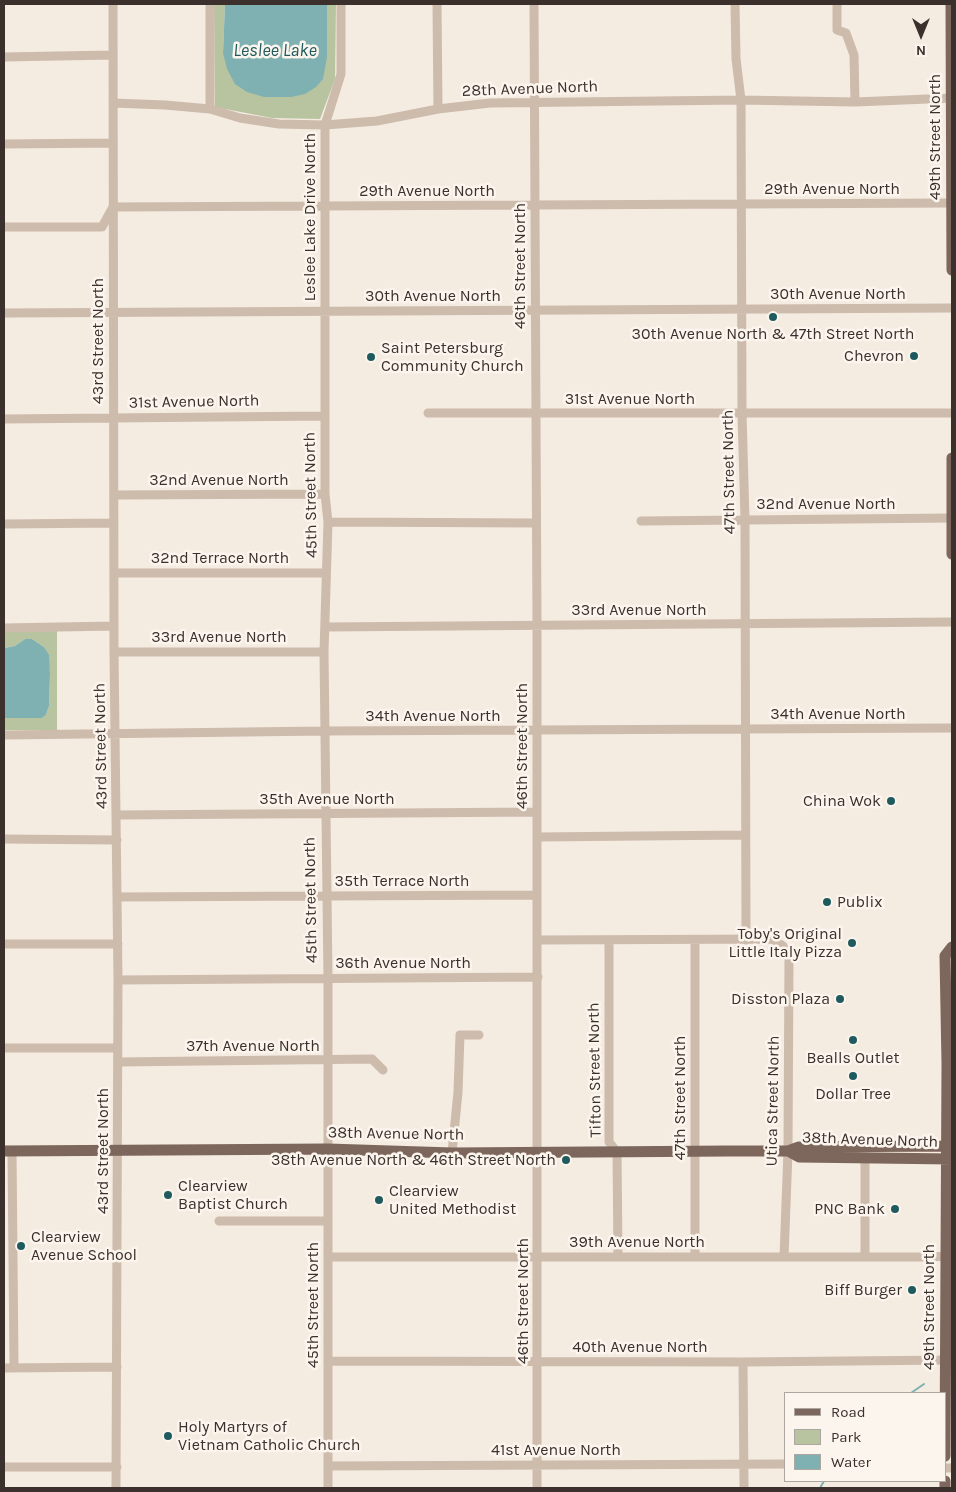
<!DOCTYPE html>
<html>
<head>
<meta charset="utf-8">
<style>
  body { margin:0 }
  #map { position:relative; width:956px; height:1492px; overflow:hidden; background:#f4ebe1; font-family:Karla,sans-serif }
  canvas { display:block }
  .frame { position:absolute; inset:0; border:5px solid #3b302b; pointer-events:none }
  .legend { position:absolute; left:784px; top:1392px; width:162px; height:90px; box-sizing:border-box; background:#fbf5ee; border:1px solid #aea6a0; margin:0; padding:6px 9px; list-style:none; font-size:15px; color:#3b302b }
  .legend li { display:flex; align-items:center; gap:10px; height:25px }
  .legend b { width:25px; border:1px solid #aea6a0 }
  .north { position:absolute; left:896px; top:10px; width:50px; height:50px; -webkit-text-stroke:4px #fbf5ee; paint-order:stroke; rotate:180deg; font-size:14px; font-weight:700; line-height:20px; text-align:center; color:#3b302b }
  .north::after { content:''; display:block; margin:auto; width:18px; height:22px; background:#3b302b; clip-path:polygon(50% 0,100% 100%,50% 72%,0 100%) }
</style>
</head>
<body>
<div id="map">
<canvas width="956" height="1492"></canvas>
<div class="frame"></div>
<ul class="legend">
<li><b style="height:6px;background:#7d675c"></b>Road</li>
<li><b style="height:14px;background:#b8c4a0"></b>Park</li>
<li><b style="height:14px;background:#7fb0b2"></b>Water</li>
</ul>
<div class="north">N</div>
</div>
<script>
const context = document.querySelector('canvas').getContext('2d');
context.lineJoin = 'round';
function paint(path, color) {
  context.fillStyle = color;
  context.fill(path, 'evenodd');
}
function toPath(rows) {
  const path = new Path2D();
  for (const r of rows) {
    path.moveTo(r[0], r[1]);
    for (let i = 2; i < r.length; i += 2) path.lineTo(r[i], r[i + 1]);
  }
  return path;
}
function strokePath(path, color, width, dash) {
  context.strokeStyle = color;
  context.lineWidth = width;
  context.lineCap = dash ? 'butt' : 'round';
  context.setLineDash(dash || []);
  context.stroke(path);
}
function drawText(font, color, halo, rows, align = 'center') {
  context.font = font + ' Karla,sans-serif';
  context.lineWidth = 5;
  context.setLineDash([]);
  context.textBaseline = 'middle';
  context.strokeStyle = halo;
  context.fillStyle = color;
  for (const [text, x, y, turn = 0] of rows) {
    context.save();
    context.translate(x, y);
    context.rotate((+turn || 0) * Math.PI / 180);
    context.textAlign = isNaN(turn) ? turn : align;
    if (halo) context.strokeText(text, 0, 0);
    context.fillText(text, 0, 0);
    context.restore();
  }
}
const green = toPath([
  [214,4,225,4,223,53,327,57,327,4,336,4,335,79,320,119,272,118,215,107],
  [57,631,57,730,4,730,4,718,42,718,46,715,49,706,50,674,48,655,44,647,32,639,25,639,15,646,4,648,4,632]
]);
const water = toPath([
  [225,4,327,4,327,57,323,79,316,87,305,94,291,97,264,97,247,92,235,84,227,69,223,53],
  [25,639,32,639,44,647,49,655,50,674,49,706,46,715,42,718,4,718,4,648,15,646]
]);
const stream = toPath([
  [911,1393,924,1384],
  [820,1488,824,1481]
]);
const minor = toPath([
  [113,4,114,652,118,980,116,1488],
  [210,4,210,109],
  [437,4,438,109],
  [534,4,537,625,537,1488],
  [735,4,736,59,741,100,742,414,745,519,746,940],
  [837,4,837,30,846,33,854,55,855,102],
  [4,57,113,55],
  [113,103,165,105,210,109,240,118,279,124,325,125,377,121,438,109,490,103,741,100,855,102,952,98],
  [4,144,113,143],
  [4,227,102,227,113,207,952,203],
  [4,313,952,308],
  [428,413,952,413],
  [4,419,325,416],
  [114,495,325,494],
  [641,521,952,518],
  [328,522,536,523],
  [4,524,114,523],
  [114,573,326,573],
  [326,627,952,622],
  [4,628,114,626],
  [114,652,324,652],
  [4,735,325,731,952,728],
  [117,815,537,812],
  [537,837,745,835],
  [4,839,117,840],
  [117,897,537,895],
  [538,940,772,939,783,946,789,958,788,1151,784,1257],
  [609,940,609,1142,617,1152,618,1257],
  [695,940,695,1257],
  [4,944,118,944],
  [118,980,538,977],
  [4,1048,118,1048],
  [118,1062,372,1059,383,1070],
  [12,1151,14,1368],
  [452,1153,458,1092,460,1035,479,1035],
  [219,1221,328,1221],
  [328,1257,931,1257,946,1256],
  [865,1257,865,1158],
  [328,1361,743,1362,952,1360],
  [743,1362,744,1488],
  [4,1368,117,1367],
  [328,1466,785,1464],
  [4,1467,117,1467],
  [945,1468,952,1468],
  [328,1488,328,979,324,652,328,522,325,494,325,125,341,74,341,4]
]);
const major = toPath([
  [951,4,952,270],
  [952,458,952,554],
  [4,1151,328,1149,452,1153,729,1151,788,1151,799,1147,952,1146],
  [788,1151,799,1157,952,1159],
  [945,1456,947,1064,945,956,952,947],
  [945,1488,945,1481]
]);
const markers = [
  [773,317,5,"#1f5a5e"],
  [914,356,5,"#1f5a5e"],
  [371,357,5,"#1f5a5e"],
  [891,801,5,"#1f5a5e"],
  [827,902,5,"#1f5a5e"],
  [852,943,5,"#1f5a5e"],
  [840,999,5,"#1f5a5e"],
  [853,1040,5,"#1f5a5e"],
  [853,1076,5,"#1f5a5e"],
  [566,1160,5,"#1f5a5e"],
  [168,1195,5,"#1f5a5e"],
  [379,1200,5,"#1f5a5e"],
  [895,1209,5,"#1f5a5e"],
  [21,1246,5,"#1f5a5e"],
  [912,1290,5,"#1f5a5e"],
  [168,1436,5,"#1f5a5e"]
];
const streetNames = [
  ["28th Avenue North",530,89,-2],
  ["49th Street North",935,137,-90],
  ["29th Avenue North",832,189],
  ["29th Avenue North",427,191],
  ["Leslee Lake Drive North",310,217,-90],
  ["46th Street North",520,266,-90],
  ["30th Avenue North",838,294],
  ["30th Avenue North",433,296],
  ["43rd Street North",98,341,-90],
  ["31st Avenue North",630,399],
  ["31st Avenue North",194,402,-1],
  ["47th Street North",729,472,-91],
  ["32nd Avenue North",219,480],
  ["45th Street North",311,495,-91],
  ["32nd Avenue North",826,504],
  ["32nd Terrace North",220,558],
  ["33rd Avenue North",639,610],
  ["33rd Avenue North",219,637],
  ["34th Avenue North",838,714],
  ["34th Avenue North",433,716],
  ["43rd Street North",101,746,-91],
  ["46th Street North",522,746,-90],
  ["35th Avenue North",327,799],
  ["35th Terrace North",402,881],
  ["45th Street North",311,900,-91],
  ["36th Avenue North",403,963],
  ["37th Avenue North",253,1046],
  ["Tifton Street North",595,1070,-91],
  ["47th Street North",680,1098,-90],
  ["Utica Street North",773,1101,-89],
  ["38th Avenue North",396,1134,1],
  ["38th Avenue North",870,1140,2],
  ["43rd Street North",103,1151,-90],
  ["39th Avenue North",637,1242],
  ["46th Street North",523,1301,-90],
  ["45th Street North",313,1305,-90],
  ["49th Street North",929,1307,-90],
  ["40th Avenue North",640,1347],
  ["41st Avenue North",556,1450]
];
const poiNames = [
  ["30th Avenue North & 47th Street North",773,334,"center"],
  ["Saint Petersburg",381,348,"left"],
  ["Community Church",381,366,"left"],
  ["Chevron",904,356],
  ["China Wok",881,801],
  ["Publix",837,902,"left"],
  ["Toby's Original",842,934],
  ["Little Italy Pizza",842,952],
  ["Disston Plaza",830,999],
  ["Bealls Outlet",853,1058,"center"],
  ["Dollar Tree",853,1094,"center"],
  ["38th Avenue North & 46th Street North",556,1160],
  ["Clearview",178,1186,"left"],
  ["Baptist Church",178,1204,"left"],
  ["Clearview",389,1191,"left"],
  ["United Methodist",389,1209,"left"],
  ["PNC Bank",885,1209],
  ["Clearview",31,1237,"left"],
  ["Avenue School",31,1255,"left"],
  ["Biff Burger",902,1290],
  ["Holy Martyrs of",178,1427,"left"],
  ["Vietnam Catholic Church",178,1445,"left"]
];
const waterNames = [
  ["Leslee Lake",275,51]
];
paint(green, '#b8c4a0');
paint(water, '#7fb0b2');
strokePath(stream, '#7fb0b2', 2);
strokePath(minor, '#cdbbac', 9);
strokePath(major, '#7d675c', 11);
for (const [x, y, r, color] of markers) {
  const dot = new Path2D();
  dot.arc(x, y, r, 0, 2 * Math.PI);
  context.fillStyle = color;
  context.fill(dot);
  strokePath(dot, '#fbf5ee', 2);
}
drawText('16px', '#3b302b', '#fbf5ee', streetNames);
drawText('16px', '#3b302b', '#fbf5ee', poiNames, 'right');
drawText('italic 18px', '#1f5a5e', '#fbf5ee', waterNames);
</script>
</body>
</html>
